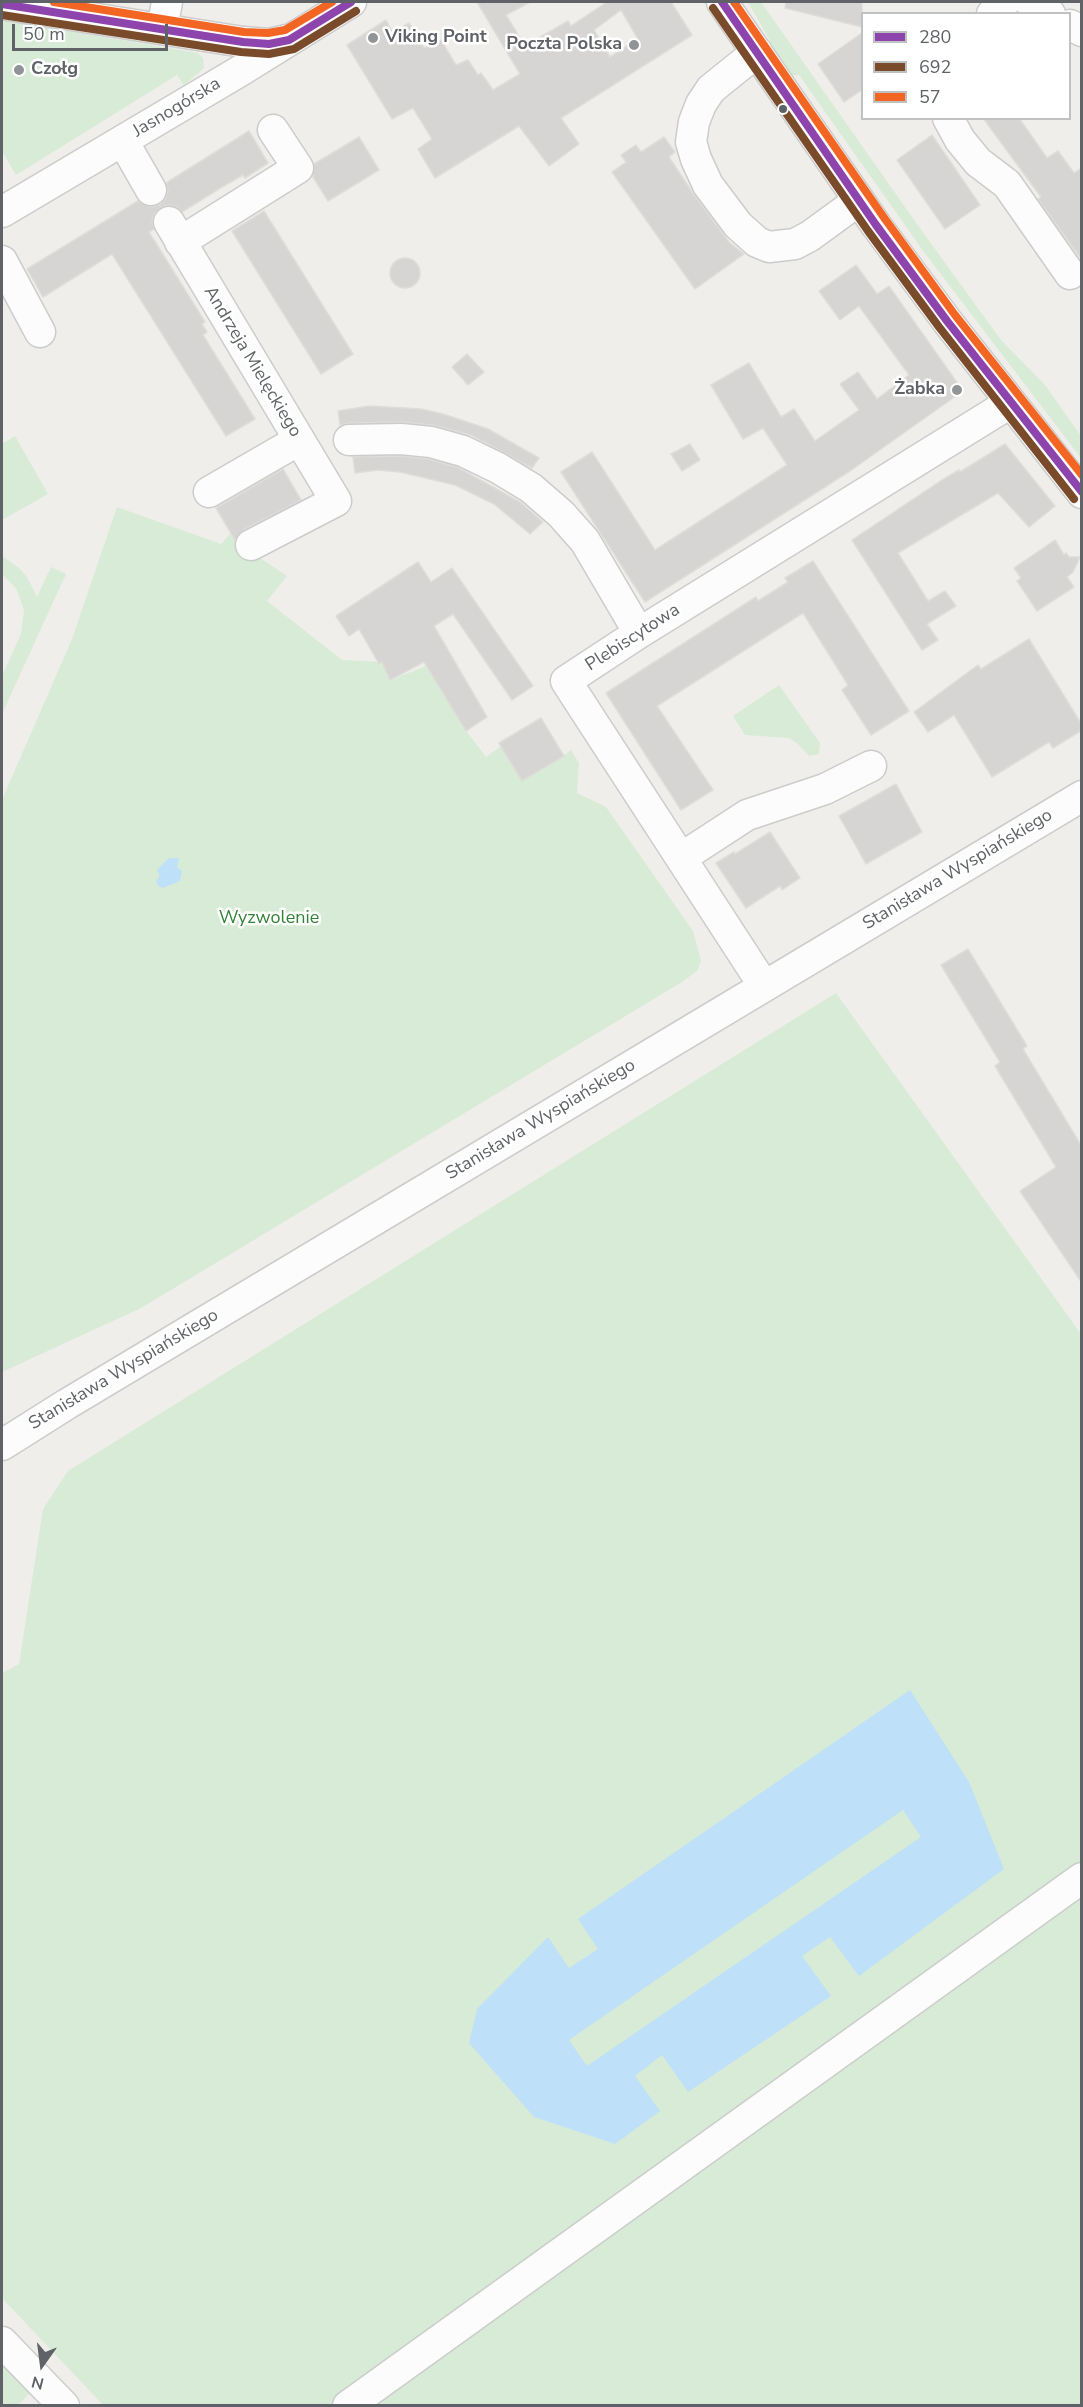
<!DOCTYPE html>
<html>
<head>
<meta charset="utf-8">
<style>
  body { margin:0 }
  #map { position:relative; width:1083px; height:2407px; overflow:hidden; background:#efeeea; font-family:"Nunito Sans",sans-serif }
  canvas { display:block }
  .frame { position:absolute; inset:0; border:3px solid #5f6368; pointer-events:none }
  .legend { position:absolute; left:861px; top:12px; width:210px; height:108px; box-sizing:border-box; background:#fff; border:2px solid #bfc1c3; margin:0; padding:8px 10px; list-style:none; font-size:18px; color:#5f6368 }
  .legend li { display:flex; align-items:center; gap:12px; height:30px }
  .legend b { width:30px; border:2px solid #bfc1c3 }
  .north { position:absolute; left:12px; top:2335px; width:60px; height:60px; -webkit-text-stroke:4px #fff; paint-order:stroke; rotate:194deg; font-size:16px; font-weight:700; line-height:24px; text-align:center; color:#5f6368 }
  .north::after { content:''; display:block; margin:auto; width:21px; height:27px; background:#5f6368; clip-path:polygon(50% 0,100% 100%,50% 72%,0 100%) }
  .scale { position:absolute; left:12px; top:24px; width:156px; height:27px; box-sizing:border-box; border:3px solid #5f6368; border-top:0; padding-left:8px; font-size:18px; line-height:21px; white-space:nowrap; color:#5f6368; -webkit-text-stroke:4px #fff; paint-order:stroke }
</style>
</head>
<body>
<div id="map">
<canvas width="1083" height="2407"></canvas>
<div class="frame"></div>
<ul class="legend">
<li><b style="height:8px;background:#8e44ad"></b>280</li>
<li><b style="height:8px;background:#7a4b2a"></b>692</li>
<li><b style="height:8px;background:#f26522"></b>57</li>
</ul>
<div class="north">N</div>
<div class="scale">50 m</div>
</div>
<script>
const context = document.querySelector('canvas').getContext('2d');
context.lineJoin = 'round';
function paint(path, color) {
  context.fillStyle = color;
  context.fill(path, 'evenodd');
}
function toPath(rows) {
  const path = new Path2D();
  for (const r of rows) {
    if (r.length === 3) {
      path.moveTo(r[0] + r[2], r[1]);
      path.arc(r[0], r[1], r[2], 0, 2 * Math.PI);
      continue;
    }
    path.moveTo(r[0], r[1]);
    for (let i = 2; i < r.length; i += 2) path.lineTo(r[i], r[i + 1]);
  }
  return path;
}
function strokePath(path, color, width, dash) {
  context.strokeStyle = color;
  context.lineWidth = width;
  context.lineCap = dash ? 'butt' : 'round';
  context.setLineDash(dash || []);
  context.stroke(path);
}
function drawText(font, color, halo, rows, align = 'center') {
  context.font = font + ' "Nunito Sans",sans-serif';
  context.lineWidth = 5;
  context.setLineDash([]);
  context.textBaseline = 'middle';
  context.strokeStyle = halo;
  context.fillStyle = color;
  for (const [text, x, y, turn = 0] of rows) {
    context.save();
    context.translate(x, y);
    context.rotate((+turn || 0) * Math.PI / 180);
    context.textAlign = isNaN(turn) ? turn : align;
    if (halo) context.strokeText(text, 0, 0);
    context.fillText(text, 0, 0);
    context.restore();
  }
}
const green = toPath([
  [748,2,761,2,919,227,1001,340,1045,385,1081,436,1081,458,924,252,799,75,788,76,781,68,769,39],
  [2,20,198,53,203,58,204,68,184,85,177,75,16,175,2,151],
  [15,436,48,494,2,520,2,444],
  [117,507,221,544,231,533,236,542,287,576,267,601,342,660,382,662,391,680,426,666,467,732,486,757,541,718,564,755,571,750,579,763,577,793,606,807,693,931,701,961,697,971,682,982,141,1308,2,1372,2,800,72,639],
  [2,556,19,568,27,577,37,597,51,567,66,574,2,714,2,676,21,634,24,610,16,588,2,574],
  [779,685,820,743,819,754,809,756,798,744,789,738,745,735,733,716],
  [836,993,1081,1334,1081,2405,103,2405,2,2298,2,1673,19,1664,43,1509,68,1471],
  [2,2365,30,2393,18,2405,2,2405]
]);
const water = toPath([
  [169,858,179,858,177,867,182,871,180,881,163,888,158,886,156,880,159,878,159,874,157,870],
  [910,1690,969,1782,1004,1869,859,1976,830,1937,802,1956,831,1996,688,2092,662,2055,635,2076,660,2111,615,2144,534,2117,469,2043,477,2009,548,1937,569,1968,598,1949,578,1919],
  [903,1810,921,1837,587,2066,569,2040]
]);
const building = toPath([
  [477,2,530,2,506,15,525,46,568,21,571,26,607,2,671,2,692,35,561,118,579,144,549,166,519,126,435,178,418,149,432,139,413,108,392,119,347,45,386,20,393,33,409,23,424,48,441,40,456,65,468,60,478,75,481,73,493,90,520,74,477,2],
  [621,10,638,39,610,57,594,30,621,10],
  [786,2,862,2,862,27,785,8,786,2],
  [862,33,862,90,844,102,818,64,862,33],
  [983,118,1019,118,1047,158,1058,151,1074,173,1082,168,1082,260,1038,199,1041,197,983,118],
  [249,131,268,163,245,178,243,175,222,187,182,212,177,207,169,205,161,207,154,214,152,222,154,229,149,232,205,322,202,324,207,332,203,335,255,419,226,436,112,254,43,297,27,269,138,201,150,207,160,205,166,198,168,191,166,183,249,131],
  [932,135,980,205,945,229,897,160,932,135],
  [359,137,379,170,328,201,313,177,314,164,359,137],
  [664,137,675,152,669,157,694,195,729,242,744,254,695,289,612,172,626,162,621,155,636,145,641,152,664,137],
  [264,211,353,354,321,374,232,231,264,211],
  [405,273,15],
  [856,265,877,294,889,286,963,391,850,471,645,602,561,472,592,452,655,550,787,465,763,428,743,439,711,385,749,363,781,417,794,409,815,441,859,410,840,384,858,372,877,399,909,375,859,306,840,320,819,291,856,265],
  [467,354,484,372,468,385,452,367,467,354],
  [369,406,421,409,443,414,488,429,539,458,532,468,471,435,433,425,401,422,349,423,340,425,338,411,369,406],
  [690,444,700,460,682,471,671,454,690,444],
  [1005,444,1055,506,1029,527,998,493,898,553,928,601,945,591,956,606,927,624,938,640,922,650,852,540,942,480,959,470,960,472,1005,444],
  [400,456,428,459,457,467,520,502,543,522,530,534,494,504,455,485,400,472,378,470,355,473,353,457,400,456],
  [283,469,301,500,243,530,235,540,216,508,283,469],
  [1055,540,1064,555,1066,553,1069,557,1080,557,1073,572,1067,577,1074,587,1037,611,1017,581,1021,578,1014,568,1055,540],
  [813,561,909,711,871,735,842,690,848,685,803,613,657,706,713,790,681,810,606,693,756,597,758,601,788,582,785,578,813,561],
  [418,562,431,582,452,568,533,686,512,700,453,614,434,626,487,717,466,731,424,662,390,680,382,662,379,664,359,629,349,636,336,616,418,562],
  [1029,639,1082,725,1082,730,1053,748,1049,742,992,777,954,715,928,732,914,712,978,665,981,669,1029,639],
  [541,718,564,756,522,781,499,743,541,718],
  [896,784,922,832,866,864,839,816,896,784],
  [770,832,800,878,782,890,780,886,746,908,716,863,734,852,735,854,770,832],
  [968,949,1027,1046,1023,1049,1082,1147,1082,1283,1020,1191,1056,1167,995,1066,1000,1062,941,965,968,949]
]);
const minor = toPath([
  [722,2,876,225,947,321,1082,493],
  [1030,2,1050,14],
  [2,4,243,42,269,44,286,40],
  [992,14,1005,2],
  [1070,25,1082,31],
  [162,29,167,2],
  [757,52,711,89,701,104,694,122,691,142,696,159,708,185,738,225,757,242,769,247,795,244,810,236,858,201],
  [948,118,960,140,978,162,1007,184,1070,274],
  [123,141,151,190],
  [2,212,240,71,351,2],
  [169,222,336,501,251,545],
  [180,242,298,168,273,130],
  [2,261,40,332],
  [349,440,401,439,431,442,463,451,498,468,531,488,561,514,585,541,639,633],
  [209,492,299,440],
  [681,858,747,815,825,789,871,766],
  [764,986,566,681,639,633,1010,403],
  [2,1445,67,1404,1082,796],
  [2,2342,64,2406],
  [348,2406,1082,1878]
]);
const bus1 = toPath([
  [722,2,876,225,947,321,1082,492],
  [2,4,243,42,269,44,289,40,351,2]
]);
const bus2 = toPath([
  [713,8,868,231,939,327,1074,499],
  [2,15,241,52,269,54,294,49,356,11]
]);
const bus3 = toPath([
  [54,2,244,32,268,33,285,30,332,2],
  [734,2,885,219,955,315,1082,475]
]);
const markers = [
  [373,38,6,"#919496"],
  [634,45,6,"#919496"],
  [19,70,6,"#919496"],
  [783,109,5,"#5f6368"],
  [957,390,6,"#919496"]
];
const poiNames = [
  ["Viking Point",385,38],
  ["Poczta Polska",622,45,"right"],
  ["Czołg",31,70],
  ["Żabka",945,390,"right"]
];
const streetNames = [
  ["Jasnogórska",177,108,-31],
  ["Andrzeja Mielęckiego",252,362,59],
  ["Plebiscytowa",633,638,-33],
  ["Stanisława Wyspiańskiego",958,870,-31],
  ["Stanisława Wyspiańskiego",541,1120,-31],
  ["Stanisława Wyspiańskiego",124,1370,-31]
];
const parkNames = [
  ["Wyzwolenie",269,919]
];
paint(green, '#d8ebd6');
paint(water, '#bfe0f9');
paint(building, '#d6d5d3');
strokePath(building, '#deddd9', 1.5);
strokePath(minor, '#cbcccc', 33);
strokePath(minor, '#fdfcfc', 30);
strokePath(bus1, '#8e44ad', 8);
strokePath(bus2, '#7a4b2a', 8);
strokePath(bus3, '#f26522', 8);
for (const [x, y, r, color] of markers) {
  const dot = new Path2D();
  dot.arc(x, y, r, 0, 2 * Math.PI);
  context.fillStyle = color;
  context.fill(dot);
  strokePath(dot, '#fff', 2);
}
drawText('bold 18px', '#5f6368', '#fff', poiNames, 'left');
drawText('18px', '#5f6368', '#fff', streetNames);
drawText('18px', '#348238', '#fff', parkNames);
</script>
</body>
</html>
